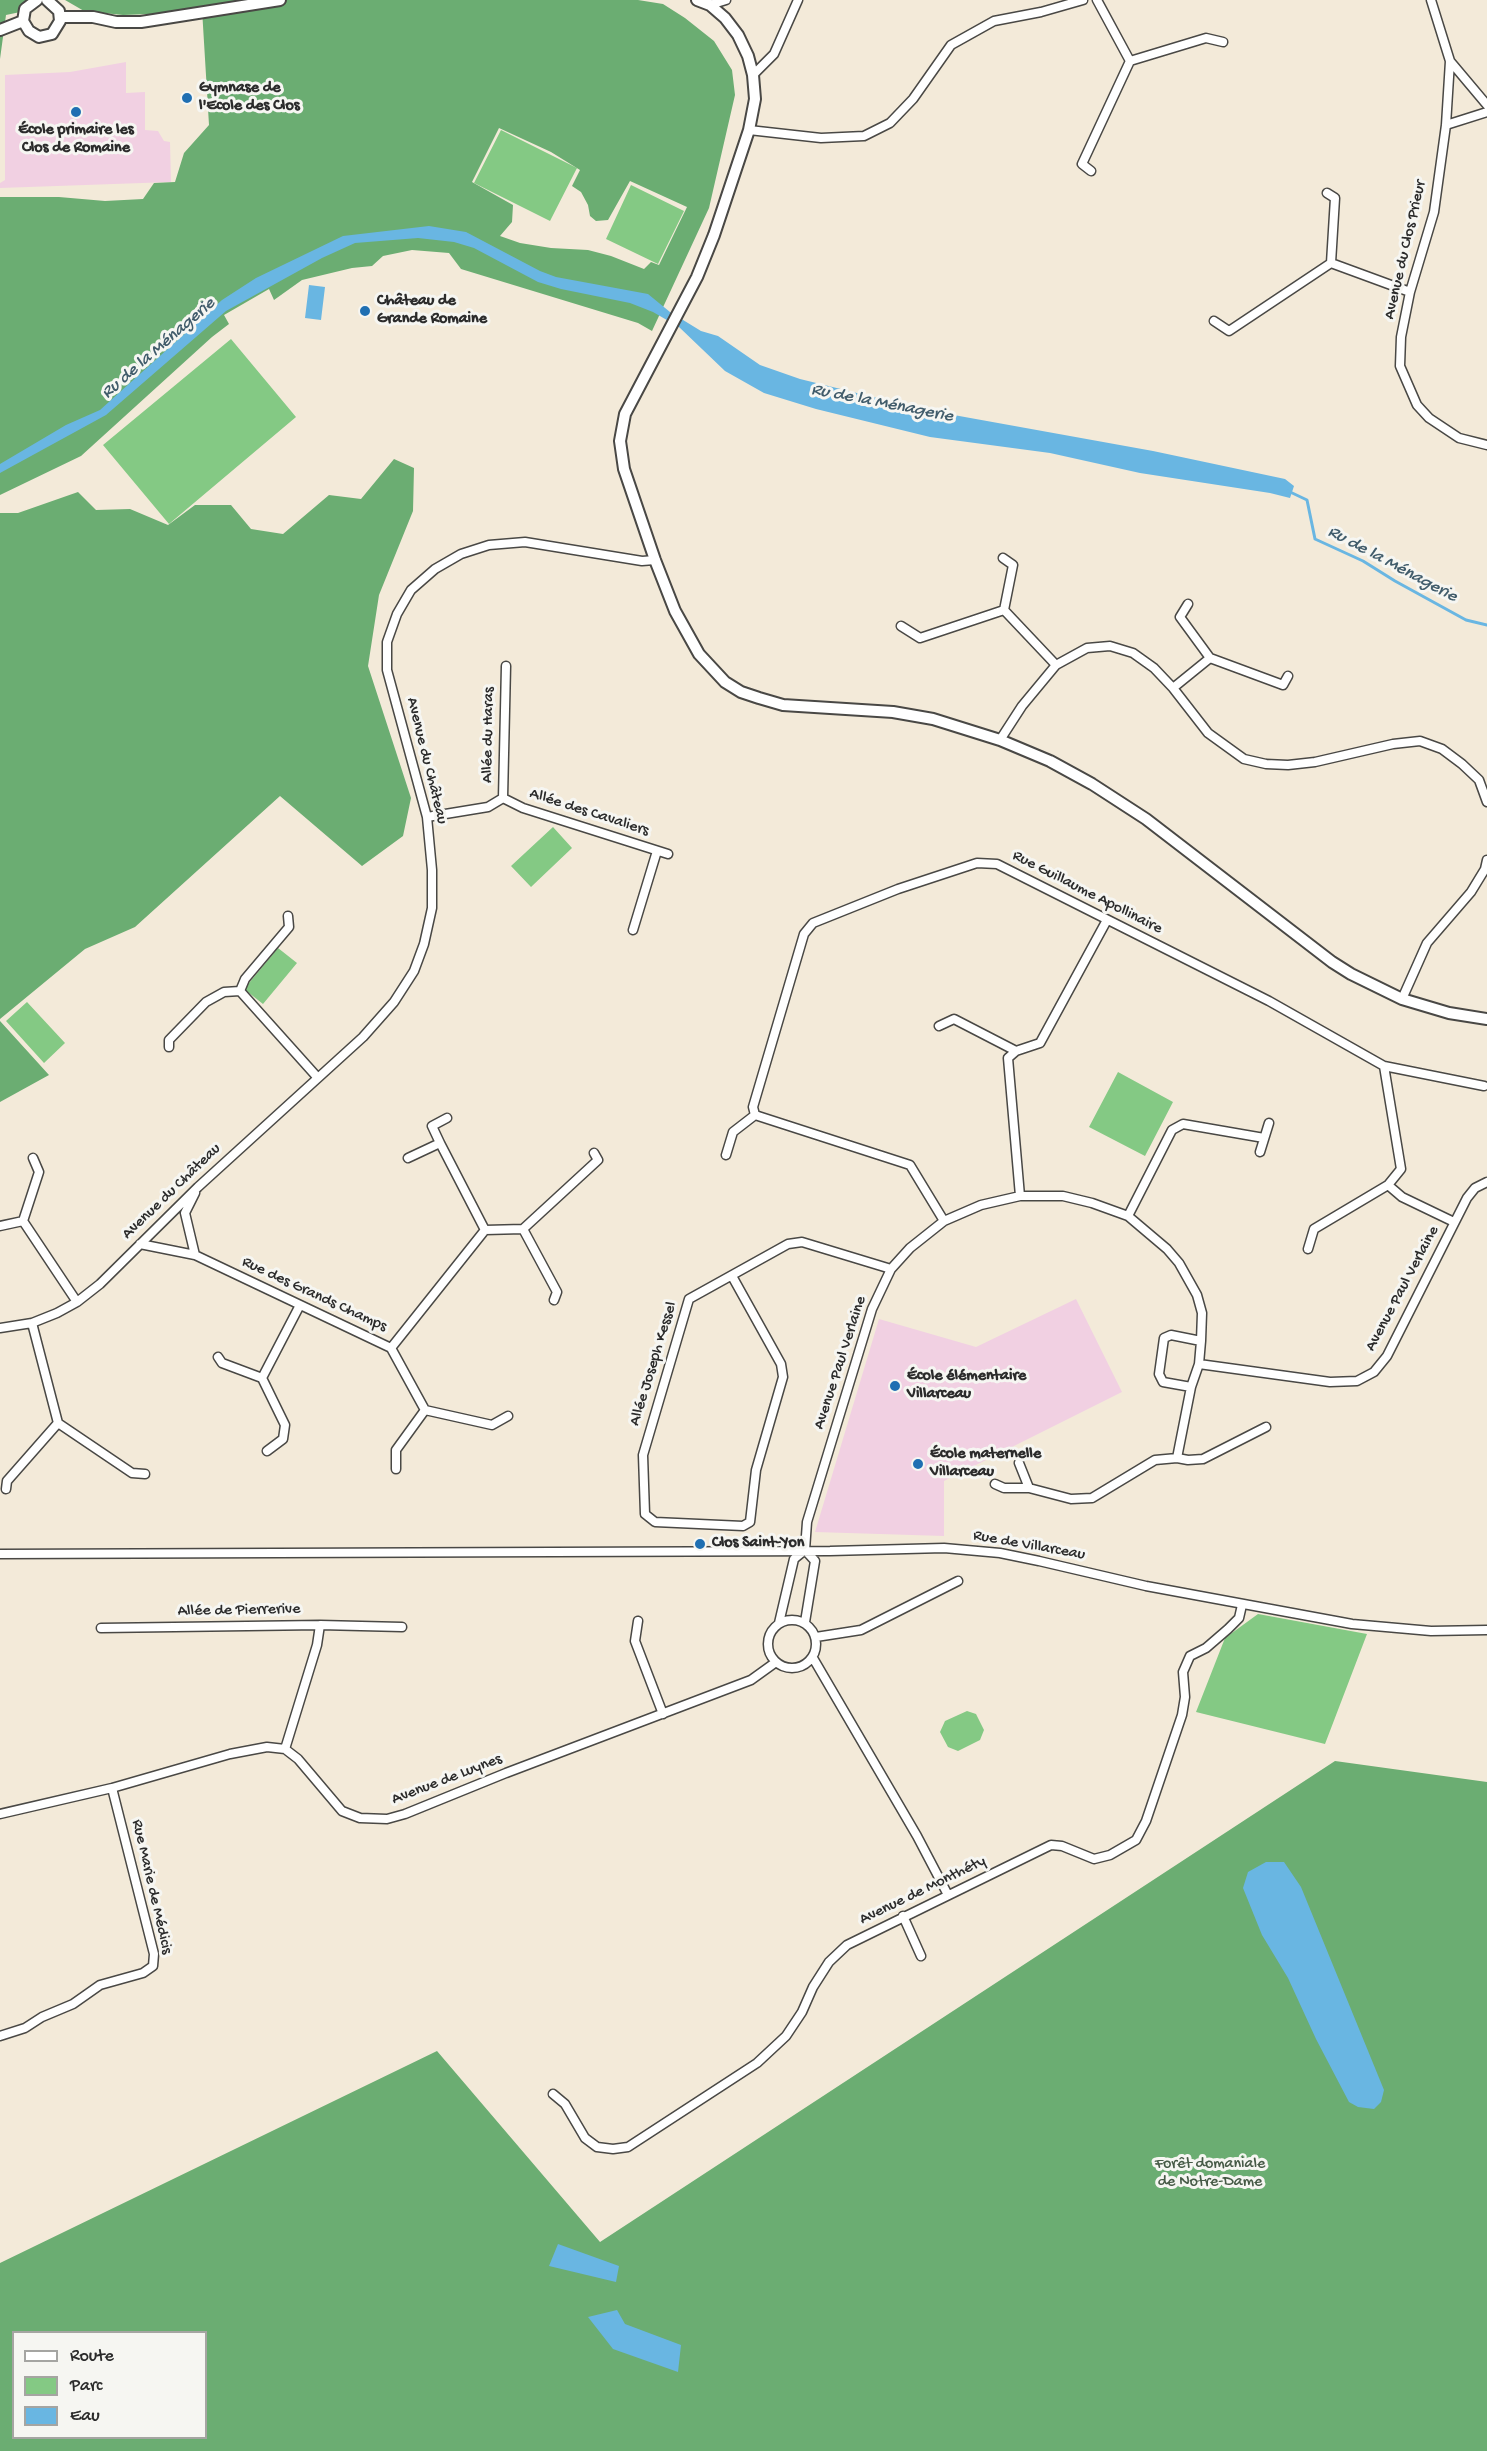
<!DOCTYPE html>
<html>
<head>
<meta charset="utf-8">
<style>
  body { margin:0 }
  #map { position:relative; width:1487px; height:2451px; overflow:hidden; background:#f3ead9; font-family:"Gochi Hand",sans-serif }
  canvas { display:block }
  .legend { position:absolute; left:12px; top:2331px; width:195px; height:108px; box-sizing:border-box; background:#f6f6f2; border:2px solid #a5a5a2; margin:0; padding:8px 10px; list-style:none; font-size:18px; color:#2b2b2b }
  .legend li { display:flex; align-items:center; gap:12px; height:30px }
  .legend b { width:30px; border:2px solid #a5a5a2 }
</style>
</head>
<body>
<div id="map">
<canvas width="1487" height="2451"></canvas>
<ul class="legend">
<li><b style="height:8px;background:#fff"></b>Route</li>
<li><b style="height:16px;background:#84c984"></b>Parc</li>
<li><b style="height:16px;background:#69b6e2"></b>Eau</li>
</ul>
</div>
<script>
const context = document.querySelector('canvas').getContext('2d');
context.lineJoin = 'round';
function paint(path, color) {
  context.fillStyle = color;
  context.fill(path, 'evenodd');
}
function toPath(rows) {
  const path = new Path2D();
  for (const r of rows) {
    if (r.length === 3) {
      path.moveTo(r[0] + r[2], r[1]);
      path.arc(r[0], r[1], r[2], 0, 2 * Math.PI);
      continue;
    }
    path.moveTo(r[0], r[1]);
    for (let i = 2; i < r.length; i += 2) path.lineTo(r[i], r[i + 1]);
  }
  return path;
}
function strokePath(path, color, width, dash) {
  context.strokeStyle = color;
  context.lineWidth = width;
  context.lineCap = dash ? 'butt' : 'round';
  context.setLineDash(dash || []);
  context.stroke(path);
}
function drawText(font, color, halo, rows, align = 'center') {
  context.font = font + ' "Gochi Hand",sans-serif';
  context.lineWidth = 6;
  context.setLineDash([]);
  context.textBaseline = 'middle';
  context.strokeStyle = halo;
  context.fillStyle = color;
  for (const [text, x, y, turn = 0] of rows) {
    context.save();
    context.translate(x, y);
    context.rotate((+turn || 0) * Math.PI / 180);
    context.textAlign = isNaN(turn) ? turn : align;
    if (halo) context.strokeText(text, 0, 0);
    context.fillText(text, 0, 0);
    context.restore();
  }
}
const built = toPath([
  [126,62,126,93,145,92,145,130,158,131,164,141,170,142,171,182,0,188,0,183,5,180,5,75,70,72],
  [1076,1299,1122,1392,944,1481,944,1536,815,1532,879,1319,976,1347]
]);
const green = toPath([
  [501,130,577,168,550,221,474,183],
  [631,185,684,211,658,264,606,239],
  [231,339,296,417,169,524,103,445],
  [553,827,572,848,531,887,511,866],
  [278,948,297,963,263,1004,244,989],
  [27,1002,65,1043,44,1063,6,1021],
  [1118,1072,1173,1102,1145,1156,1089,1127],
  [1258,1614,1367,1634,1325,1744,1196,1712,1225,1638],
  [967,1711,976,1714,984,1730,980,1740,958,1751,948,1747,940,1732,945,1721]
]);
const forest = toPath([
  [0,0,28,0,25,11,6,15,0,59],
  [65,0,638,0,663,4,685,18,714,41,732,70,735,95,709,208,652,331,638,323,461,269,449,253,412,250,383,256,372,266,352,268,302,280,274,300,269,289,224,315,229,324,212,337,81,456,0,495,0,197,59,197,105,201,143,199,154,183,175,182,184,153,209,125,202,9,197,7,176,13,123,15,84,11],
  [499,128,551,152,580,170,572,186,581,192,588,205,590,216,596,221,608,220,630,181,687,207,659,265,651,262,644,269,611,256,588,250,551,248,520,243,500,236,512,222,513,205,472,182],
  [394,459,414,468,413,511,379,595,368,666,411,798,403,836,362,866,280,796,135,927,85,949,0,1019,0,513,18,513,78,492,96,510,130,509,168,525,195,505,231,505,251,529,283,534,329,495,361,499],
  [0,1021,49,1075,0,1102],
  [1335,1761,1487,1782,1487,2451,0,2451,0,2263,437,2051,600,2242],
  [14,2332,206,2332,206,2438,14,2438]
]);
const water = toPath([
  [429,226,466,232,540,271,556,277,648,294,670,312,701,331,718,336,760,365,800,379,926,410,1153,451,1285,479,1294,486,1290,498,1270,493,1140,473,1050,453,930,437,816,409,764,393,725,371,679,327,653,312,630,303,561,289,538,282,474,248,454,242,418,238,355,243,322,258,226,311,106,415,0,473,0,464,66,425,100,410,222,300,256,278,343,236],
  [309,285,325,287,321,320,305,318],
  [1266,1862,1284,1862,1301,1887,1384,2090,1381,2102,1374,2109,1358,2107,1349,2102,1316,2039,1288,1978,1262,1935,1243,1888,1248,1872],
  [558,2244,619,2266,616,2282,549,2266],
  [617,2310,625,2324,681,2345,678,2372,613,2349,588,2317]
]);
const stream = toPath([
  [1288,491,1307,500,1315,539,1363,561,1395,581,1466,620,1487,625]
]);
const minor = toPath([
  [1097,0,1130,61,1206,38,1223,42],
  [1431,0,1450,61,1446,125,1434,212,1410,292,1401,337,1400,366,1417,405,1429,418,1459,438,1487,445],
  [710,5,726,0],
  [1450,61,1487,105],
  [753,75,774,54,798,0],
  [1446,125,1487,112],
  [749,130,821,138,864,136,890,123,913,99,951,45,994,21,1041,12,1083,0],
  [1091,171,1082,164,1130,61],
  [1327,193,1335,198,1331,263],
  [1214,321,1229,331,1331,263,1410,292],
  [1003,558,1013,565,1004,610],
  [1188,604,1180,617,1210,658],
  [901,626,920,638,1004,610,1056,665],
  [1210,658,1283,685,1288,676],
  [1173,688,1210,658],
  [1000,740,1022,706,1056,665,1087,648,1110,646,1133,653,1154,668,1173,688,1208,733,1244,759,1266,764,1288,765,1315,762,1393,744,1420,741,1442,749,1462,764,1479,780,1487,802],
  [503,798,523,808,668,854],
  [427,817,488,807,503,798,506,666],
  [288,916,289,927,245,979,240,991,318,1078],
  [633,930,657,851],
  [1402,999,1427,943,1471,892,1485,869,1487,860],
  [939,1026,954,1019,1016,1051],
  [169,1047,169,1040,206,1002,224,992,240,991],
  [1384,1066,1484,1086],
  [1260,1152,1269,1123],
  [726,1155,733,1132,755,1115],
  [33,1158,39,1172,23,1221,77,1302],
  [408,1158,440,1143,432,1126,447,1118],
  [1388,1185,1402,1197,1454,1222],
  [1020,1196,1008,1058,1016,1051,1040,1043,1107,920],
  [1128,1216,1172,1130,1183,1124,1264,1138],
  [944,1221,910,1165,755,1115,753,1107,804,934,813,923,898,889,977,863,997,864,1269,1001,1384,1066,1401,1169,1388,1185,1314,1229,1308,1249],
  [0,1226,23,1221],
  [523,1229,598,1160,594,1153],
  [523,1229,557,1292,554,1300],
  [485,1230,523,1229],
  [140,1244,195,1255,391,1348,485,1230,440,1143],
  [195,1255,185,1213,195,1193],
  [732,1276,781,1364,783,1377,756,1470,750,1522,743,1526,655,1522,645,1514,643,1455,689,1299,788,1244,802,1242,891,1269],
  [32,1323,58,1423,132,1473,145,1474],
  [0,1328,32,1323,57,1313,77,1302,100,1284,198,1187,363,1037,394,1002,414,971,424,944,432,908,432,870,427,817,387,670,387,642,397,614,411,590,435,569,461,554,489,545,525,542,642,561,655,560],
  [391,1348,425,1410,492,1425,508,1416],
  [218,1357,222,1363,262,1378],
  [1199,1364,1330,1382,1357,1381,1374,1372,1387,1356,1467,1198,1475,1188,1487,1182],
  [1191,1387,1163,1382,1159,1374,1164,1338,1171,1335,1201,1341],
  [267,1451,283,1439,285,1425,262,1378,300,1305],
  [1177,1458,1188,1460,1203,1459,1266,1427],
  [396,1469,396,1450,425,1410],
  [995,1484,1004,1488,1029,1488,1019,1463],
  [6,1489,7,1481,58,1423],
  [805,1550,807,1522,872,1309,891,1269,910,1248,944,1221,981,1205,1020,1196,1063,1196,1092,1203,1128,1216,1167,1249,1179,1263,1197,1295,1202,1313,1201,1341,1199,1364,1191,1387,1177,1458,1155,1460,1092,1498,1071,1499,1029,1488],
  [0,1554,830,1551,944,1548,1000,1553,1039,1561,1146,1586,1352,1624,1431,1631,1487,1630],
  [792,1644,24],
  [638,1621,635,1641,663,1714],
  [805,1622,815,1561,805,1550],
  [779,1623,794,1559,805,1550],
  [320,1625,402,1627],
  [101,1628,320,1625,317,1645,285,1749],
  [816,1637,861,1630,958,1581],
  [813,1658,917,1836,948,1895],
  [0,1814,112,1788,230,1754,267,1747,285,1749,298,1759,342,1811,360,1818,387,1819,405,1814,506,1773,751,1680,776,1662],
  [903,1916,921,1956],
  [0,2036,25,2028,42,2017,73,2004,100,1985,143,1973,153,1966,154,1954,112,1788],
  [553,2094,565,2104,585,2138,597,2147,613,2149,628,2147,757,2063,786,2036,802,2012,813,1987,829,1962,847,1945,1051,1845,1062,1846,1094,1859,1110,1855,1136,1840,1146,1821,1182,1715,1185,1697,1183,1672,1190,1656,1206,1648,1228,1629,1239,1618,1242,1605]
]);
const tertiary = toPath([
  [37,0,25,9,23,21,29,31,39,37,52,34,60,21,59,11,47,0],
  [697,0,710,5,725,18,738,35,748,56,753,75,755,99,749,130,714,235,697,277,625,414,620,441,624,469,655,560,675,611,699,654,725,682,741,692,759,698,783,705,893,712,933,719,1000,740,1050,761,1092,784,1146,819,1332,962,1351,974,1402,999,1449,1013,1487,1019],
  [61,17,93,17,116,22,141,22,280,0],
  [0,30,23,21]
]);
const markers = [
  [187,98,6,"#1f6fb2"],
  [76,112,6,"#1f6fb2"],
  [365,311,6,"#1f6fb2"],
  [895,1386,6,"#1f6fb2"],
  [918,1464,6,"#1f6fb2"],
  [700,1544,6,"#1f6fb2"]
];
const poiNames = [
  ["Gymnase de",199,89],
  ["l'Ecole des Clos",199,107],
  ["École primaire les",76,131,"center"],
  ["Clos de Romaine",76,149,"center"],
  ["Château de",377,302],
  ["Grande Romaine",377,320],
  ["École élémentaire",907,1377],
  ["Villarceau",907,1395],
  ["École maternelle",930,1455],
  ["Villarceau",930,1473],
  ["Clos Saint-Yon",712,1544]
];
const streetNames = [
  ["Avenue du Clos Prieur",1406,250,-77],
  ["Allée du Haras",489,735,-89],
  ["Avenue du Château",426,761,76],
  ["Allée des Cavaliers",589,813,18],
  ["Rue Guillaume Apollinaire",1087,893,27],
  ["Avenue du Château",172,1192,-44],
  ["Avenue Paul Verlaine",1403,1289,-62],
  ["Rue des Grands Champs",314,1295,25],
  ["Avenue Paul Verlaine",841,1363,-72],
  ["Allée Joseph Kessel",654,1364,-73],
  ["Rue de Villarceau",1029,1546,10],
  ["Allée de Pierrerive",239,1611,-1],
  ["Avenue de Luynes",447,1780,-21],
  ["Rue Marie de Médicis",151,1887,77],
  ["Avenue de Monthéty",923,1891,-26]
];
const parkNames = [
  ["Forêt domaniale",1210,2165],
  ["de Notre-Dame",1210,2183]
];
const waterNames = [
  ["Ru de la Ménagerie",159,349,-41],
  ["Ru de la Ménagerie",882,404,11],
  ["Ru de la Ménagerie",1392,565,28]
];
paint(built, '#f1d0e2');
paint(green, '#84c984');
paint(forest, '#6bad72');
paint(water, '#69b6e2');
strokePath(stream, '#69b6e2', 3);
strokePath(minor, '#494845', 11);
strokePath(tertiary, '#494845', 14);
strokePath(minor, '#fff', 8);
strokePath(tertiary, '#fff', 10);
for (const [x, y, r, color] of markers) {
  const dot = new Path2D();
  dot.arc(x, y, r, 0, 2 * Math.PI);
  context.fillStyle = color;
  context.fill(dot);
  strokePath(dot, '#f6f6f2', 2);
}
drawText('bold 16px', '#2b2b2b', '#f6f6f2', poiNames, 'left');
drawText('16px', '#2b2b2b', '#f6f6f2', streetNames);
drawText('16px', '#465a46', '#f6f6f2', parkNames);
drawText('italic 18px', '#415c6b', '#f6f6f2', waterNames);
</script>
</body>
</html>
